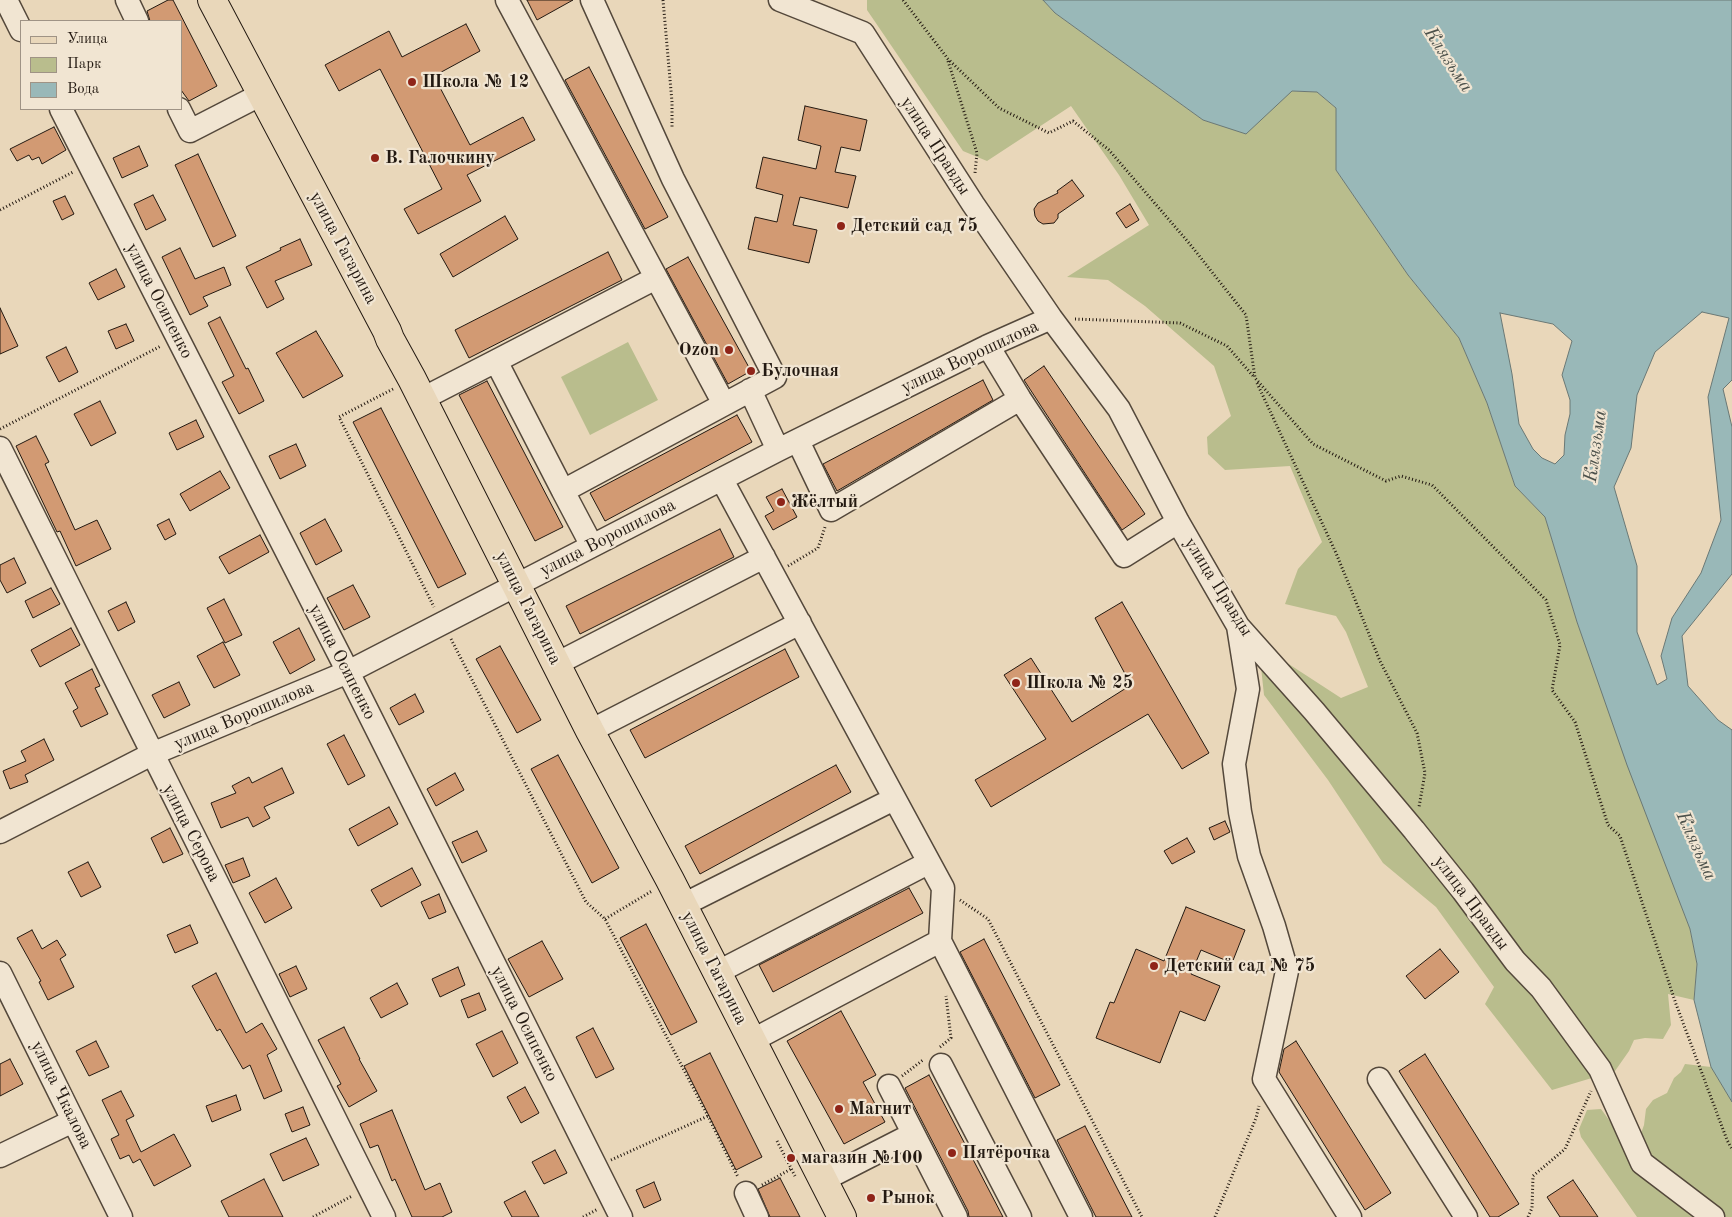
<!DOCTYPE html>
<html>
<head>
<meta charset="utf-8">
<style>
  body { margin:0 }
  #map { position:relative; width:1732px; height:1217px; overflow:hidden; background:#e9d7ba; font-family:"Old Standard TT",serif }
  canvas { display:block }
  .legend { position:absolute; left:20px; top:20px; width:162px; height:90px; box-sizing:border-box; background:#f1e5d2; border:1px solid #9f9385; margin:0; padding:6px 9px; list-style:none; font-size:15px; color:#231911 }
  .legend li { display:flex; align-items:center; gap:10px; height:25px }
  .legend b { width:25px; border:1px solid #9f9385 }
</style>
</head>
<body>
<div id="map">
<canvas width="1732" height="1217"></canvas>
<ul class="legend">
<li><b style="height:6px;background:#e9d7ba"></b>Улица</li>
<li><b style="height:14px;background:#b9bd8d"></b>Парк</li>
<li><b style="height:14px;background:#99b8b8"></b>Вода</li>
</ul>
</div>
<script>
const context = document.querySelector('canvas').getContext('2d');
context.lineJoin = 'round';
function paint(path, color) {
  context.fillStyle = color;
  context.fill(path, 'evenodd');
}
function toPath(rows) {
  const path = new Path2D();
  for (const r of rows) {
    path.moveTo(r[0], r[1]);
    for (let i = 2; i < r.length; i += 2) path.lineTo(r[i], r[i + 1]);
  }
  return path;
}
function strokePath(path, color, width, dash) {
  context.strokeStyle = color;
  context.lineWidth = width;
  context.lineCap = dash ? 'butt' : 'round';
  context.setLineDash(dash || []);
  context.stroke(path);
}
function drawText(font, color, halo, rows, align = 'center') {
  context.font = font + ' "Old Standard TT",serif';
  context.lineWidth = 4.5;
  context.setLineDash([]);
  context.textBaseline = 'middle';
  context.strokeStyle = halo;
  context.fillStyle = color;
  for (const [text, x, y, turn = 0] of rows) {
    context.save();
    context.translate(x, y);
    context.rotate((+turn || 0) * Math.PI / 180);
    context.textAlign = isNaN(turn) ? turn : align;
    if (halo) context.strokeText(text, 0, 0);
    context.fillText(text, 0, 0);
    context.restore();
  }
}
const green = toPath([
  [867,0,1043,0,1055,13,1203,120,1246,133,1291,91,1317,92,1336,108,1336,170,1408,275,1459,338,1487,403,1515,486,1545,517,1577,622,1690,929,1697,964,1694,1000,1668,994,1671,1025,1663,1039,1645,1038,1634,1040,1629,1051,1615,1071,1552,1090,1485,1004,1494,987,1436,907,1383,863,1328,780,1264,695,1261,667,1281,659,1341,698,1368,687,1346,632,1336,616,1285,604,1298,569,1322,542,1290,466,1225,470,1208,454,1207,437,1231,416,1214,366,1145,306,1108,280,1067,277,1149,225,1119,175,1071,106,987,161,963,151,867,10],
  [628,342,658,400,590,435,561,377],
  [1685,1064,1711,1067,1732,1102,1732,1217,1637,1217,1581,1137,1579,1129,1587,1110,1601,1109,1620,1135,1639,1139,1644,1125,1646,1109,1653,1100,1667,1093,1674,1078,1681,1072]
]);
const water = toPath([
  [1043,0,1732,0,1732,380,1723,389,1732,427,1732,574,1682,636,1688,686,1718,720,1732,730,1732,1102,1711,1067,1694,1000,1697,964,1690,929,1627,765,1577,622,1545,517,1515,486,1487,403,1459,338,1408,275,1336,170,1336,108,1317,92,1292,91,1246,134,1203,120,1055,13,1043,0],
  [1702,312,1729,318,1708,397,1721,520,1701,573,1672,618,1661,656,1667,679,1657,685,1637,632,1637,566,1614,487,1631,448,1637,395,1655,352,1702,312],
  [1500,313,1553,324,1572,341,1562,375,1570,400,1570,414,1565,435,1564,455,1555,464,1542,458,1533,449,1519,424,1512,374,1500,313]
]);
const building = toPath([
  [168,0,173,0,217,86,189,101,181,90,181,21,150,21,147,11,168,0],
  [527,0,573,0,537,20,527,0],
  [466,24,480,51,434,76,470,145,523,117,535,140,467,175,481,201,418,234,404,209,442,189,380,69,339,91,325,65,389,31,402,57,466,24],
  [589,67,668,217,645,229,565,80,589,67],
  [805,106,867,120,860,151,841,147,835,172,856,176,848,208,800,197,793,225,817,230,809,263,748,249,755,217,777,222,783,195,756,188,763,157,816,169,821,146,798,140,805,106],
  [54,127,66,150,42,164,39,157,32,160,29,155,17,161,10,149,54,127],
  [139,146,148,166,122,178,113,158,139,146],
  [198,154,236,236,213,247,175,165,198,154],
  [1072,180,1084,196,1058,214,1058,218,1054,223,1043,224,1038,221,1035,216,1034,209,1038,203,1058,193,1057,191,1072,180],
  [153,195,166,220,146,230,134,204,153,195],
  [65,196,74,214,62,220,53,201,65,196],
  [1130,204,1139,220,1126,228,1116,213,1130,204],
  [505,216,518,239,453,277,440,254,505,216],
  [300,239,312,265,275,281,284,299,267,308,246,267,281,250,280,248,300,239],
  [180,248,195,279,224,267,231,285,203,297,208,306,190,315,162,257,180,248],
  [608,252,622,280,469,358,455,330,608,252],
  [688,257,751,371,728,384,666,269,688,257],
  [116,269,125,287,98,300,89,283,116,269],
  [0,308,18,346,0,354,0,308],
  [220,317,246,369,248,368,264,401,239,414,222,382,234,376,208,323,220,317],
  [126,324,134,341,116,349,108,331,126,324],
  [316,331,343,376,303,398,276,353,316,331],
  [66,347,78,372,59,382,46,357,66,347],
  [1044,366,1145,514,1122,530,1024,380,1044,366],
  [983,380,993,400,837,491,823,464,983,380],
  [487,381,563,527,535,541,459,395,487,381],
  [100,401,116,433,91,446,74,414,100,401],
  [381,408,466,574,438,588,353,422,381,408],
  [737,415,752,442,605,521,590,493,737,415],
  [196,420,204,437,177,450,169,433,196,420],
  [36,436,49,462,45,464,75,530,97,520,111,549,76,566,60,531,57,532,16,446,36,436],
  [296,444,306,466,280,479,269,456,296,444],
  [220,471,230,488,190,511,180,494,220,471],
  [782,489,797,517,773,530,765,516,774,511,766,497,782,489],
  [169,519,176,534,165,540,157,525,169,519],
  [325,519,342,551,316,565,300,533,325,519],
  [720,529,734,557,580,634,566,606,720,529],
  [260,535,269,552,229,574,219,557,260,535],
  [14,558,26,583,7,593,0,580,0,565,14,558],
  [353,585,370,617,344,630,327,598,353,585],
  [51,588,60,604,33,618,25,601,51,588],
  [224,599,242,635,225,643,207,608,224,599],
  [126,602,135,622,118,631,108,611,126,602],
  [1122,602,1209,753,1182,769,1148,714,991,807,975,780,1046,739,1004,675,1031,658,1072,722,1131,685,1095,618,1122,602],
  [71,628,80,645,40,667,31,650,71,628],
  [299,628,315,660,290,674,273,642,299,628],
  [223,642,240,675,214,688,197,656,223,642],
  [500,646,541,720,517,733,476,659,500,646],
  [785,649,799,677,645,758,630,730,785,649],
  [92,669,100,686,95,688,108,714,81,727,73,711,78,708,65,683,92,669],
  [179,682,190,705,164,718,152,695,179,682],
  [415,694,424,712,399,725,390,708,415,694],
  [344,735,365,776,348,785,327,744,344,735],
  [44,739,54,760,25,775,28,782,10,789,3,771,26,761,21,751,44,739],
  [558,755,619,868,592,883,531,769,558,755],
  [836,765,851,792,700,874,685,846,836,765],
  [282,768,294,793,264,807,270,818,253,827,248,817,221,828,211,803,236,793,232,786,249,777,252,783,282,768],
  [455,773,464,790,436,806,427,789,455,773],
  [389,807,398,824,358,846,349,829,389,807],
  [1225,821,1230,832,1214,840,1209,828,1225,821],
  [170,828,183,854,163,863,151,838,170,828],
  [477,831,487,851,462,863,452,842,477,831],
  [1187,838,1195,852,1172,864,1164,851,1187,838],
  [243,858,250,876,233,883,225,865,243,858],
  [88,862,101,887,81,897,68,872,88,862],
  [412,868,421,885,381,907,371,890,412,868],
  [276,878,292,908,265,923,249,893,276,878],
  [909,888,923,913,773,992,759,965,909,888],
  [439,894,446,912,429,919,421,902,439,894],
  [1186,907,1245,930,1232,963,1201,950,1191,974,1220,986,1205,1021,1180,1011,1160,1063,1096,1038,1110,1002,1114,1003,1136,949,1164,961,1186,907],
  [646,924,697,1022,671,1035,620,938,646,924],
  [190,925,198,943,175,953,167,935,190,925],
  [32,930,42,949,57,940,66,955,60,959,74,987,48,1000,39,982,41,981,17,938,32,930],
  [984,939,1060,1085,1035,1098,960,952,984,939],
  [542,941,563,979,529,997,508,959,542,941],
  [1440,949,1459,972,1425,999,1406,976,1440,949],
  [296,966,307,989,290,997,279,974,296,966],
  [458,967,465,985,440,997,432,979,458,967],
  [216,973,246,1033,262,1023,277,1049,267,1055,282,1091,264,1099,250,1065,243,1069,220,1029,217,1031,192,986,216,973],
  [397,983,408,1004,381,1018,370,998,397,983],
  [479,993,486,1010,468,1018,461,1000,479,993],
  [841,1011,876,1075,863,1082,885,1122,844,1144,787,1041,841,1011],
  [344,1027,360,1059,359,1059,377,1091,349,1107,337,1086,341,1084,318,1040,344,1027],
  [593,1028,614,1069,596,1078,576,1037,593,1028],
  [502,1031,518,1063,493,1077,476,1044,502,1031],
  [96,1041,109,1067,89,1076,76,1051,96,1041],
  [1296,1041,1391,1193,1365,1210,1279,1072,1284,1049,1296,1041],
  [710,1053,762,1157,736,1170,684,1066,710,1053],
  [1425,1054,1519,1204,1498,1217,1490,1217,1399,1071,1425,1054],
  [10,1059,23,1084,0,1096,0,1064,10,1059],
  [929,1075,1003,1217,969,1217,968,1211,905,1088,929,1075],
  [525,1087,539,1113,521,1123,507,1097,525,1087],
  [121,1091,134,1116,126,1120,141,1152,174,1134,191,1166,154,1186,140,1159,133,1163,129,1155,120,1159,111,1139,119,1135,102,1100,121,1091],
  [236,1095,241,1110,212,1122,206,1106,236,1095],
  [303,1107,310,1125,292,1132,285,1114,303,1107],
  [392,1110,425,1190,440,1183,452,1212,442,1217,412,1217,395,1179,392,1181,378,1145,370,1148,360,1124,392,1110],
  [1085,1126,1132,1217,1096,1217,1057,1140,1085,1126],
  [306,1138,319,1165,283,1181,270,1154,306,1138],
  [555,1150,567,1173,544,1184,532,1162,555,1150],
  [780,1178,800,1217,770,1217,758,1189,780,1178],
  [264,1179,283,1217,229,1217,221,1201,264,1179],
  [1573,1180,1598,1217,1560,1217,1547,1197,1573,1180],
  [654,1182,661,1200,644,1208,636,1190,654,1182],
  [525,1191,539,1217,512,1217,504,1202,525,1191]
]);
const path = toPath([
  [663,0,672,102,672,129],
  [903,0,948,59,999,108,1049,133,1073,121,1109,150,1189,243,1246,315,1255,378,1313,444,1386,481,1401,476,1432,485,1546,600,1560,645,1552,690,1575,722,1608,825,1620,836,1676,1004,1727,1140,1732,1149],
  [948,61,977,153,975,173],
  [0,210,73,172],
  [1075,319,1180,323,1227,346,1254,377],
  [1257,383,1336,553,1380,661,1417,733,1425,773,1419,807],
  [393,389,339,417,434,607],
  [0,429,161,346],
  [788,566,818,548,825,527],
  [451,639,586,902,605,919,708,1116,738,1177],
  [960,900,988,919,1142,1217],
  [605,919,652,891],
  [940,1047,951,1038,946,996],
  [902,1076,923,1060],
  [777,1141,795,1176],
  [611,1160,708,1116],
  [762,1185,791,1169],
  [313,1217,352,1196],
  [583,1217,598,1209],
  [1215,1217,1256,1118,1259,1106],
  [1528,1217,1532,1208,1533,1176,1565,1149,1591,1091]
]);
const minor = toPath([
  [6,0,21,30],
  [127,0,137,21],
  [507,0,724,404],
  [780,0,863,33,973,204,1051,318,1119,409,1178,522,1238,626,1314,711,1414,830,1463,891,1515,961,1541,988,1600,1069,1642,1163,1713,1217],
  [61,109,348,672,621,1217],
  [179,109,190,131,262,94],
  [988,346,1020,399,1124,556,1178,522],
  [496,361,656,278],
  [750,390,778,450],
  [422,399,496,361,563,491],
  [798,441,831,510,1020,399],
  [0,448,384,1217],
  [722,480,943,888,940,941,1081,1217],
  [592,546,563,491,775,377,673,179,592,0],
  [1238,626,1248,689,1234,764,1240,812,1249,856,1274,926,1287,971,1264,1079,1350,1217],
  [556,664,764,557],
  [590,731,800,623],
  [0,832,152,754,348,672,778,450,988,346,1051,318],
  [683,905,894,799],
  [718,972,928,863],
  [0,973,121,1217],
  [751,1041,940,941],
  [941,1065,1020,1217],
  [1379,1079,1466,1217],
  [889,1086,956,1217],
  [0,1156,73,1121],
  [823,1180,913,1134],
  [746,1193,757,1217]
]);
const major = toPath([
  [212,0,387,331,390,339,412,379,590,731,670,880,842,1217]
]);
const markers = [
  [412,82,5,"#8f2418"],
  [375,158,5,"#8f2418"],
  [841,226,5,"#8f2418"],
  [729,350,5,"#8f2418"],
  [751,371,5,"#8f2418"],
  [781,502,5,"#8f2418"],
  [1016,683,5,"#8f2418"],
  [1154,966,5,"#8f2418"],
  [839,1109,5,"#8f2418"],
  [952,1153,5,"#8f2418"],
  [791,1158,5,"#8f2418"],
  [871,1198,5,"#8f2418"]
];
const poiNames = [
  ["Школа № 12",422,82],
  ["В. Галочкину",385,158],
  ["Детский сад 75",851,226],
  ["Ozon",719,350,"right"],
  ["Булочная",761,371],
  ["Жёлтый",791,502],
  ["Школа № 25",1026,683],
  ["Детский сад № 75",1164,966],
  ["Магнит",849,1109],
  ["Пятёрочка",962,1153],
  ["магазин №100",801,1158],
  ["Рынок",881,1198]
];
const streetNames = [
  ["улица Правды",935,146,57],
  ["улица Гагарина",343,248,62],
  ["улица Осипенко",159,301,63],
  ["улица Ворошилова",970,357,-25],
  ["улица Ворошилова",608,538,-27],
  ["улица Правды",1218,587,58],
  ["улица Гагарина",528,608,63],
  ["улица Осипенко",342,662,63],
  ["улица Ворошилова",244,716,-23],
  ["улица Серова",191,833,63],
  ["улица Правды",1471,903,53],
  ["улица Гагарина",714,968,63],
  ["улица Осипенко",524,1024,63],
  ["улица Чкалова",61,1095,64]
];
const waterNames = [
  ["Клязьма",1448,60,57],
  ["Клязьма",1596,446,-82],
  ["Клязьма",1696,846,66]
];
paint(green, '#b9bd8d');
paint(water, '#99b8b8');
strokePath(water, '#6a7875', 1);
paint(building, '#d29a73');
strokePath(building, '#231911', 1);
strokePath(minor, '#54483b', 25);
strokePath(major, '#231911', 30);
strokePath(path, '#231911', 3, [1, 2.5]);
strokePath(minor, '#f1e5d2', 22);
strokePath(major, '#e9d7ba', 28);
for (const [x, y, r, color] of markers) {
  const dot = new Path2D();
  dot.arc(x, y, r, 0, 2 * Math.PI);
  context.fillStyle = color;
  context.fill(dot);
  strokePath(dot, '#f1e5d2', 2);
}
drawText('bold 18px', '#231911', '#f1e5d2', poiNames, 'left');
drawText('18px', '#231911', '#f1e5d2', streetNames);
drawText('italic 19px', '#4c514b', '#f1e5d2', waterNames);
</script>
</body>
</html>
